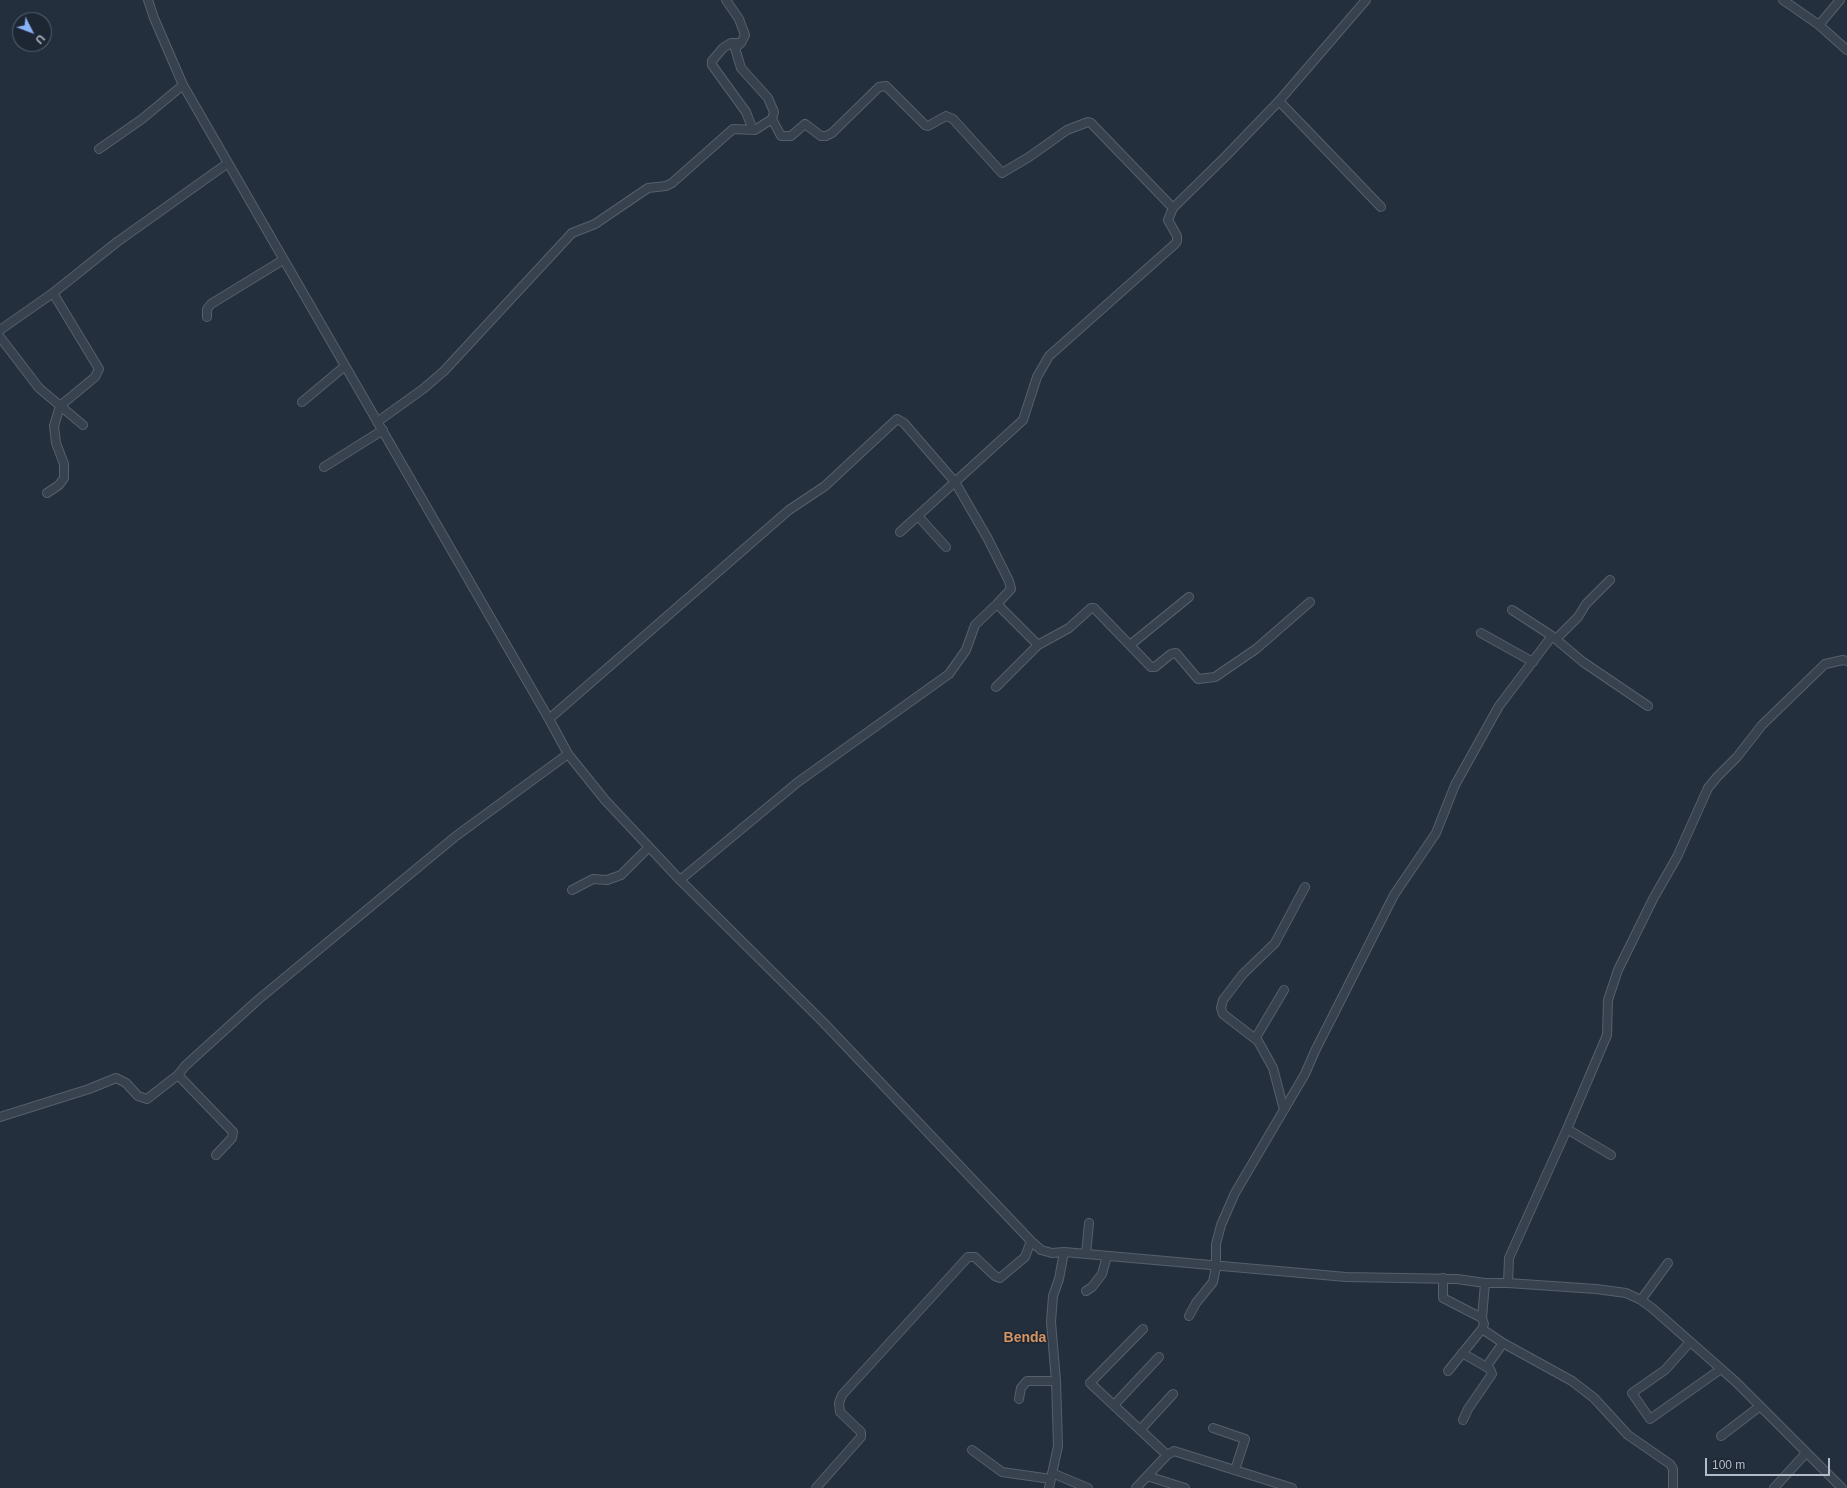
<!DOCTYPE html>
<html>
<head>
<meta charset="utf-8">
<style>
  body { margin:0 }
  #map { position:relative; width:1847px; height:1488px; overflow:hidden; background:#242f3e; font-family:Arial,sans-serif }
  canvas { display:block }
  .north { position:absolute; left:12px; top:12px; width:40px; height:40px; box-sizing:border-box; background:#1d2633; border:1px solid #59626f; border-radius:50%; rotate:132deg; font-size:11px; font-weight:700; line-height:16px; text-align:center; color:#b4bcc9 }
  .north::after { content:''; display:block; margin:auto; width:14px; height:18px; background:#8ab4f8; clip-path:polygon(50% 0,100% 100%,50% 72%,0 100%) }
  .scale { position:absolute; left:1705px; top:1458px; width:125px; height:18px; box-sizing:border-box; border:2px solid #b4bcc9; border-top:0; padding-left:5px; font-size:12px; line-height:14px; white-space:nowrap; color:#b4bcc9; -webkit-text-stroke:3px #1d2633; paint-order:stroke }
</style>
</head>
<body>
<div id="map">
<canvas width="1847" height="1488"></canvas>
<div class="north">U</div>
<div class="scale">100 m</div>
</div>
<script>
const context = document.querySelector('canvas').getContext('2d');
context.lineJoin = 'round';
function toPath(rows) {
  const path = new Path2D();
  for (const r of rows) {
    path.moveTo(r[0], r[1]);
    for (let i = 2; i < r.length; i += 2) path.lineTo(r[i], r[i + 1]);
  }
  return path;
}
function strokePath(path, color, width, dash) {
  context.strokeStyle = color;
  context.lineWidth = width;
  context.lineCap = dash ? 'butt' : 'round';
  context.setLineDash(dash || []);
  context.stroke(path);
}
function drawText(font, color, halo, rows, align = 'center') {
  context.font = font + ' Arial,sans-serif';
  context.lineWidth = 3;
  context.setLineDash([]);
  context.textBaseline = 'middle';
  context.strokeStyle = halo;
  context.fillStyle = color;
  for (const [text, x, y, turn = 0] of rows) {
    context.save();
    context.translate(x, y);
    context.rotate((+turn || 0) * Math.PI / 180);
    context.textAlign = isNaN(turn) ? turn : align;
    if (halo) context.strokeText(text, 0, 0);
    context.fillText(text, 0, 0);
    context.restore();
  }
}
const minor = toPath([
  [148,0,154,18,183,85,549,719,568,754,605,800,680,880,823,1022,1031,1241,1041,1250,1052,1253,1064,1252,1059,1279,1053,1296,1051,1322,1056,1381,1058,1446,1049,1488],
  [1783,0,1819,25],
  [1840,0,1819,25,1847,50],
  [741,43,731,43,723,48,712,61,712,65,746,112,753,130],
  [1279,101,1381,207],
  [772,119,781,136,791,136,805,124,821,136,826,136,832,133,879,87,886,86,925,125,928,126,946,116,953,119,1002,173,1029,157,1067,130,1088,122,1091,123,1173,208],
  [99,149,142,119,183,85],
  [207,317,207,309,211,304,283,260],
  [0,330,53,293,117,242,228,163],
  [0,337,39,388,83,425],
  [302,402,345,366],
  [377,422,423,389,444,371,572,233,595,224,648,188,666,186,672,183,733,129,755,130,772,119,774,112,768,98,741,68,735,48,741,43,745,35,739,19,726,0],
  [324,467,383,430],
  [47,493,59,485,64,478,64,464,56,443,54,426,60,406,95,377,99,369,53,293],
  [918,516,946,547],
  [900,532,955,482,988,539,1009,581,1011,589,997,604],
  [1512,610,1552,636],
  [1481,633,1533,662],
  [1556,639,1578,617,1586,604,1610,580],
  [1130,645,1189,597],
  [996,687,1038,645],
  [549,719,789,510,825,486,897,419,904,423,955,482,1023,420,1037,377,1049,356,1175,244,1177,241,1177,236,1168,220,1173,208,1226,156,1279,101,1366,0],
  [680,880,798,782,949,674,966,650,975,625,997,604,1038,645,1069,628,1091,608,1094,608,1151,667,1155,667,1171,654,1176,653,1198,679,1215,677,1256,649,1310,602],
  [572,890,593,879,607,880,621,875,649,847],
  [1255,1039,1284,990],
  [178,1075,233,1132,232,1138,216,1155],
  [1284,1110,1273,1068,1258,1041,1223,1014,1221,1008,1223,1000,1243,974,1275,943,1305,887],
  [0,1117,89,1089,116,1078,126,1083,138,1096,147,1099,178,1075,185,1066,259,999,456,836,568,754],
  [1567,1129,1611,1155],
  [1064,1252,1346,1277,1457,1279,1485,1283,1508,1283,1596,1289,1626,1293,1641,1300,1652,1308,1736,1382,1842,1488],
  [1086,1254,1089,1223],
  [1443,1278,1443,1298,1482,1318],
  [1508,1283,1509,1258,1567,1129,1607,1035,1608,1000,1618,970,1653,899,1677,857,1708,788,1717,777,1737,757,1762,725,1825,664,1843,660,1847,661],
  [1086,1291,1092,1287,1102,1274,1107,1256],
  [1641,1300,1668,1263],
  [1189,1316,1196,1303,1213,1282,1216,1267,1216,1244,1221,1225,1235,1193,1305,1074,1315,1051,1394,895,1436,833,1455,785,1499,706,1552,636,1583,662,1648,706],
  [1143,1329,1090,1383,1167,1455],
  [1482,1329,1503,1343,1572,1381,1594,1398,1628,1435,1670,1464,1673,1469,1673,1488],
  [1690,1342,1665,1370,1632,1393,1650,1419,1721,1369],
  [1462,1353,1490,1369,1492,1374,1468,1409,1463,1420],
  [1486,1367,1503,1343],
  [1448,1371,1482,1329,1484,1324,1482,1318,1485,1283],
  [1019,1399,1021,1388,1027,1381,1056,1381],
  [1114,1405,1159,1357],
  [1213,1428,1245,1439,1235,1470],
  [1140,1430,1173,1394],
  [1721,1436,1759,1407],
  [972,1450,1002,1472,1051,1479],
  [1052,1473,1088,1488],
  [1147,1476,1185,1488],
  [816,1488,861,1437,861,1432,840,1412,839,1403,842,1395,968,1257,975,1257,995,1276,1000,1278,1025,1257,1031,1241],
  [1136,1488,1167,1455,1174,1451,1292,1488],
  [1774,1488,1806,1453]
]);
const quarterNames = [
  ["Benda",1025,1338]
];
strokePath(minor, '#565f6c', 10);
strokePath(minor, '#38414e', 8);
drawText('bold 14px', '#d59563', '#1d2633', quarterNames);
</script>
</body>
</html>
